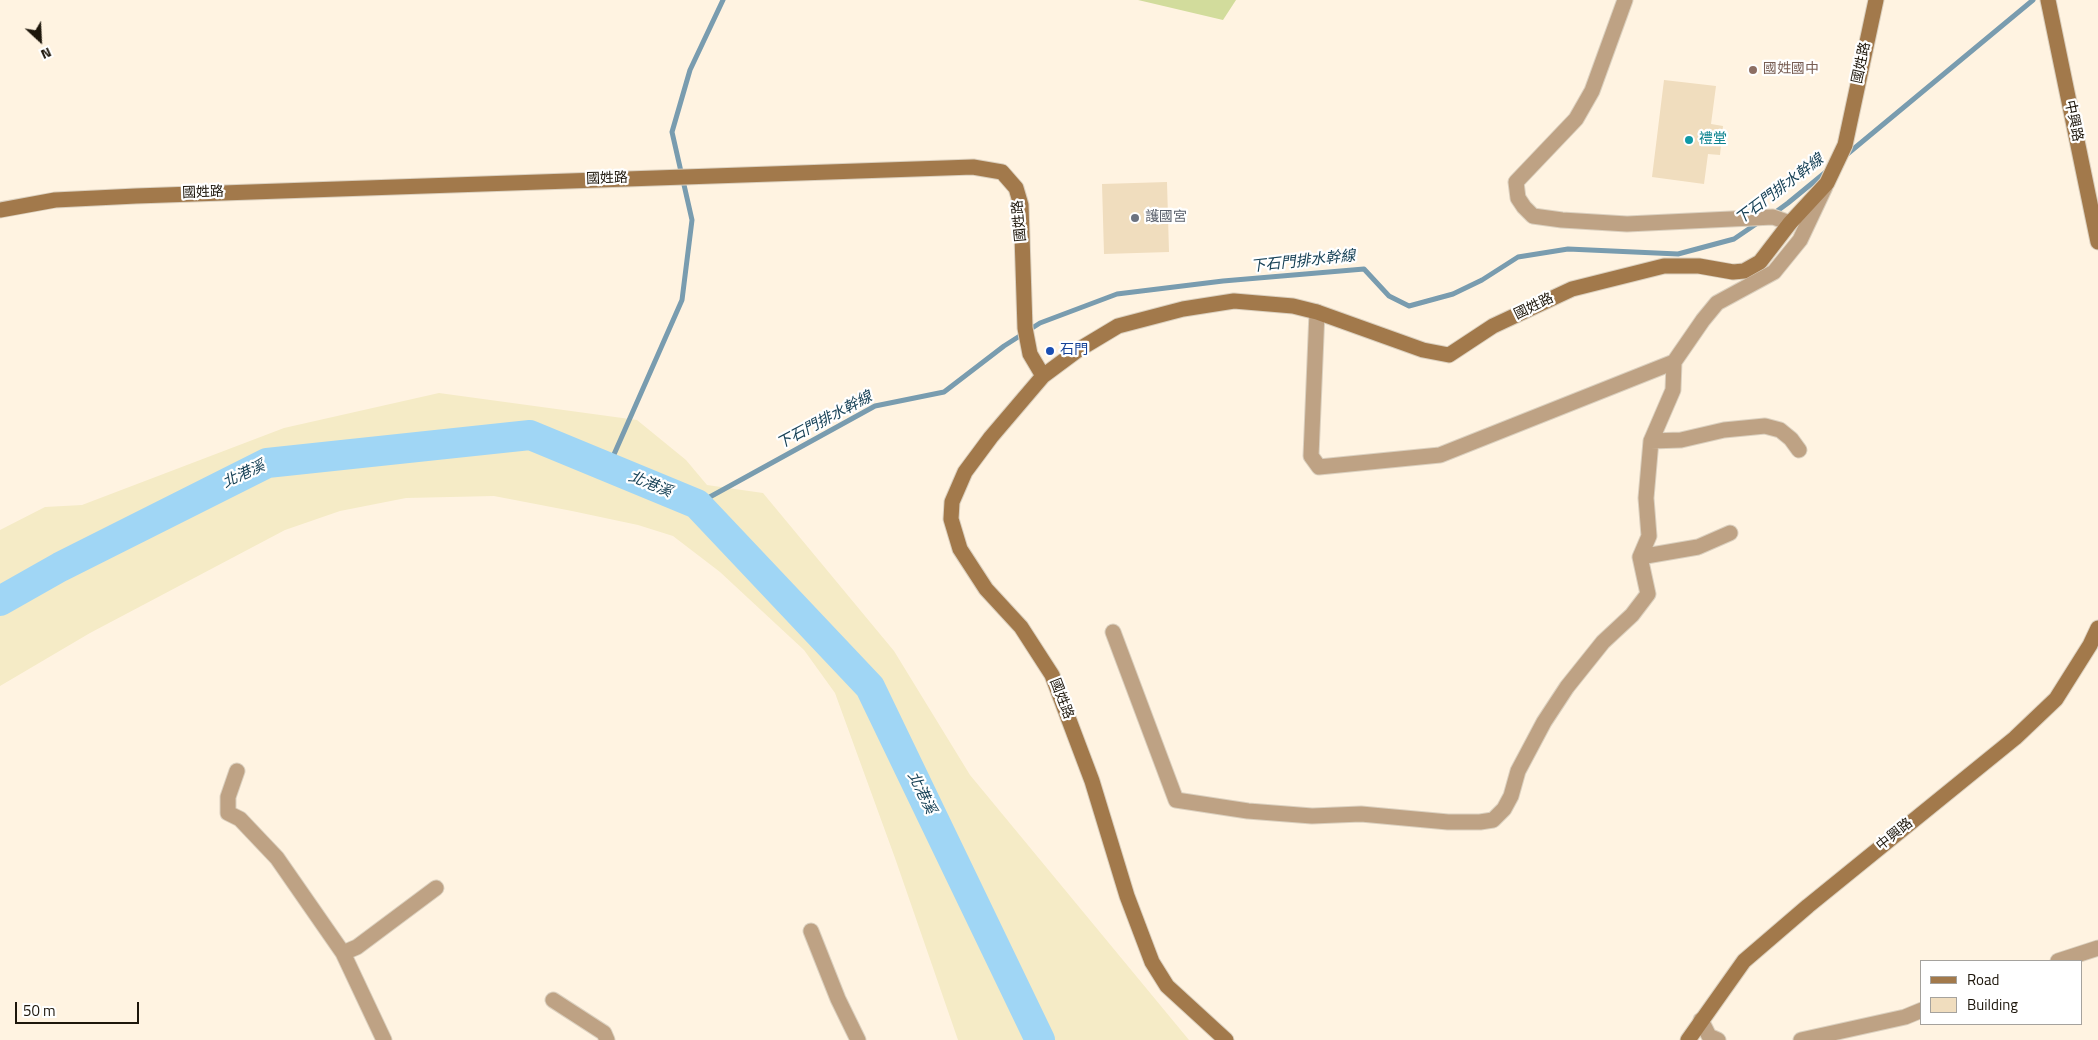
<!DOCTYPE html>
<html>
<head>
<meta charset="utf-8">
<style>
  body { margin:0 }
  #map { position:relative; width:2098px; height:1040px; overflow:hidden; background:#fff3e1; font-family:"Titillium Web",sans-serif }
  canvas { display:block }
  .legend { position:absolute; left:1920px; top:960px; width:162px; height:65px; box-sizing:border-box; background:#fff; border:1px solid #a5a29d; margin:0; padding:6px 9px; list-style:none; font-size:15px; color:#1d160b }
  .legend li { display:flex; align-items:center; gap:10px; height:25px }
  .legend b { width:25px; border:1px solid #a5a29d }
  .north { position:absolute; left:15px; top:15px; width:50px; height:50px; -webkit-text-stroke:4px #fff; paint-order:stroke; rotate:155deg; font-size:14px; font-weight:700; line-height:20px; text-align:center; color:#1d160b }
  .north::after { content:''; display:block; margin:auto; width:18px; height:22px; background:#1d160b; clip-path:polygon(50% 0,100% 100%,50% 72%,0 100%) }
  .scale { position:absolute; left:15px; top:1002px; width:124px; height:22px; box-sizing:border-box; border:2px solid #1d160b; border-top:0; padding-left:6px; font-size:15px; line-height:18px; white-space:nowrap; color:#1d160b; -webkit-text-stroke:4px #fff; paint-order:stroke }
</style>
</head>
<body>
<div id="map">
<canvas width="2098" height="1040"></canvas>
<ul class="legend">
<li><b style="height:6px;background:#a2794b"></b>Road</li>
<li><b style="height:14px;background:#f0ddbe"></b>Building</li>
</ul>
<div class="north">N</div>
<div class="scale">50 m</div>
</div>
<script>
const context = document.querySelector('canvas').getContext('2d');
context.lineJoin = 'round';
function paint(path, color) {
  context.fillStyle = color;
  context.fill(path, 'evenodd');
}
function toPath(rows) {
  const path = new Path2D();
  for (const r of rows) {
    path.moveTo(r[0], r[1]);
    for (let i = 2; i < r.length; i += 2) path.lineTo(r[i], r[i + 1]);
  }
  return path;
}
function strokePath(path, color, width, dash) {
  context.strokeStyle = color;
  context.lineWidth = width;
  context.lineCap = dash ? 'butt' : 'round';
  context.setLineDash(dash || []);
  context.stroke(path);
}
function drawText(font, color, halo, rows, align = 'center') {
  context.font = font + ' "Titillium Web","Noto Sans TC",sans-serif';
  context.lineWidth = 4.5;
  context.setLineDash([]);
  context.textBaseline = 'middle';
  context.strokeStyle = halo;
  context.fillStyle = color;
  for (const [text, x, y, turn = 0] of rows) {
    context.save();
    context.translate(x, y);
    context.rotate((+turn || 0) * Math.PI / 180);
    context.textAlign = isNaN(turn) ? turn : align;
    if (halo) context.strokeText(text, 0, 0);
    context.fillText(text, 0, 0);
    context.restore();
  }
}
const green = toPath([
  [1138,0,1236,0,1223,20]
]);
const sand = toPath([
  [439,393,637,420,686,460,707,485,763,493,894,651,970,775,1189,1040,958,1040,895,858,835,693,804,650,720,572,673,536,638,525,572,511,494,496,406,498,340,511,285,530,90,633,0,686,0,530,45,507,82,505,284,428]
]);
const stream = toPath([
  [1845,156,2033,0],
  [1773,214,1788,203,1827,171],
  [608,468,682,300,692,220,672,132,690,70,723,0],
  [697,504,875,406,944,392,1004,346,1040,323,1117,294,1223,281,1364,269,1389,296,1409,306,1453,294,1482,280,1518,257,1568,249,1678,254,1734,239,1759,222]
]);
const river = toPath([
  [0,601,60,567,267,463,530,435,697,504,870,687,1040,1040]
]);
const building = toPath([
  [1664,80,1716,86,1711,124,1723,126,1720,155,1708,154,1704,184,1652,177],
  [1167,182,1169,252,1104,254,1102,184]
]);
const street = toPath([
  [1625,0,1592,91,1576,119,1516,182,1518,198,1524,207,1533,216,1562,220,1627,224,1773,217,1790,223],
  [1317,312,1311,456,1319,467,1440,455,1674,362],
  [1799,450,1791,439,1780,430,1765,426,1724,430,1681,440,1651,441,1673,390,1674,362,1703,320,1717,303,1774,272,1800,240,1825,187],
  [1640,557,1698,547,1730,533],
  [1113,632,1176,800,1248,811,1312,816,1361,814,1448,822,1480,822,1493,820,1504,809,1511,796,1518,771,1544,722,1567,687,1603,642,1632,615,1648,594,1640,557,1649,536,1646,498,1651,441],
  [237,771,228,797,228,813,240,819,277,858,343,953,384,1040],
  [811,931,838,999,858,1040],
  [343,953,357,947,436,888],
  [2058,961,2098,948],
  [553,1000,604,1033,607,1040],
  [1701,1020,1709,1036,1718,1040],
  [1801,1040,1905,1017,1922,1010]
]);
const secondary = toPath([
  [2048,0,2098,242],
  [0,210,55,200,136,196,973,167,1002,172,1016,188,1021,205,1025,328,1030,354,1043,376],
  [1226,1040,1167,986,1152,962,1127,896,1092,781,1052,675,1021,627,986,589,960,549,951,519,952,502,965,472,991,437,1043,376,1078,350,1118,326,1183,309,1234,301,1293,306,1317,312,1423,350,1449,355,1493,326,1572,289,1664,266,1699,266,1733,272,1744,271,1760,262,1790,223,1827,183,1845,145,1876,0],
  [1688,1040,1744,961,1808,906,2015,738,2056,699,2090,645,2098,628]
]);
const markers = [
  [1753,70,5,"#8d6e63"],
  [1689,140,5,"#0f9aa8"],
  [1135,218,5,"#6b7280"],
  [1050,351,5,"#1a4fb4"]
];
const streetNames = [
  ["國姓路",1862,63,-78],
  ["中興路",2073,121,78],
  ["國姓路",607,179,-2],
  ["國姓路",203,193,-2],
  ["國姓路",1020,221,-95],
  ["國姓路",1534,307,-26],
  ["國姓路",1061,699,69],
  ["中興路",1895,835,-39]
];
const educationNames = [
  ["國姓國中",1763,70]
];
const cultureNames = [
  ["禮堂",1699,140]
];
const worshipNames = [
  ["護國宮",1145,218]
];
const transitNames = [
  ["石門",1060,351]
];
const waterNames = [
  ["下石門排水幹線",1780,190,-37],
  ["下石門排水幹線",1303,262,-6],
  ["下石門排水幹線",825,421,-28],
  ["北港溪",244,475,-25],
  ["北港溪",650,485,22],
  ["北港溪",921,793,64]
];
paint(green, '#d2dc9c');
paint(sand, '#f5ebc6');
strokePath(stream, '#799caf', 5);
strokePath(river, '#a0d6f5', 30);
paint(building, '#f0ddbe');
strokePath(street, '#dbd0bf', 17);
strokePath(secondary, '#dbd0bf', 17);
strokePath(street, '#bea284', 15);
strokePath(secondary, '#a2794b', 15);
for (const [x, y, r, color] of markers) {
  const dot = new Path2D();
  dot.arc(x, y, r, 0, 2 * Math.PI);
  context.fillStyle = color;
  context.fill(dot);
  strokePath(dot, '#fff', 2);
}
drawText('14px', '#1d160b', '#fff', streetNames);
drawText('14px', '#785e54', '#fff', educationNames, 'left');
drawText('14px', '#0d838f', '#fff', cultureNames, 'left');
drawText('14px', '#5b616d', '#fff', worshipNames, 'left');
drawText('14px', '#164399', '#fff', transitNames, 'left');
drawText('italic 15px', '#184257', '#fff', waterNames);
</script>
</body>
</html>
